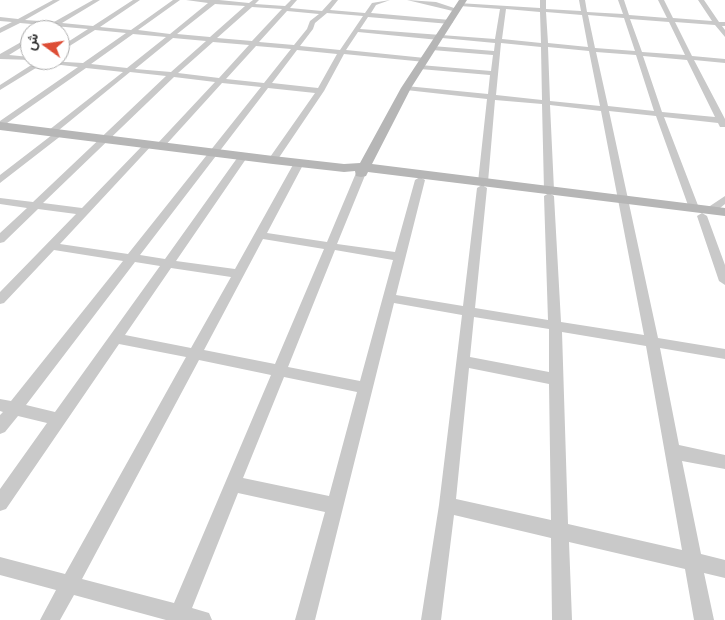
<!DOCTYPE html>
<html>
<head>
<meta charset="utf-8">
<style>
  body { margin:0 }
  #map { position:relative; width:725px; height:620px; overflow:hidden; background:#fff; font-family:Cabin,Vazirmatn,sans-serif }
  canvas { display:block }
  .north { position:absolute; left:20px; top:20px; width:50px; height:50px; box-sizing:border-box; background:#fff; border:1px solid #ababab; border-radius:50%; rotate:284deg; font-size:14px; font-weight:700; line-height:20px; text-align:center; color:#2c2c2c }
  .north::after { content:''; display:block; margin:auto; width:18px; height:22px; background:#dd4d35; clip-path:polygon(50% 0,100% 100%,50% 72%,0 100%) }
</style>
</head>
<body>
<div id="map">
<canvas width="725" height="620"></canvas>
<div class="north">ش</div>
</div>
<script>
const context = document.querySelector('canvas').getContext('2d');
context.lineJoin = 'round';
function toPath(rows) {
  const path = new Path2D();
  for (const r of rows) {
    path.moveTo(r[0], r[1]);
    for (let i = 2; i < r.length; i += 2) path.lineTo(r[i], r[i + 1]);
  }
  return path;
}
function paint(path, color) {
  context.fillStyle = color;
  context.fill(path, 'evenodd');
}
const street = toPath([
  [53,0,60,0,25,20,54,22,93,0,100,0,62,23,93,26,133,0,140,0,100,27,131,30,173,0,180,0,138,30,170,34,208,3,186,0,219,0,249,3,253,0,259,0,255,4,285,6,291,0,297,0,290,8,322,11,332,0,338,0,330,10,365,13,372,3,390,0,376,5,371,13,450,20,453,22,450,24,368,17,360,29,495,39,500,9,460,6,458,3,540,8,540,0,546,0,546,9,581,11,579,0,585,0,587,12,623,14,618,0,624,0,629,15,667,18,658,0,664,0,673,18,712,21,698,0,704,0,719,22,725,22,725,26,722,26,725,30,725,37,715,25,675,22,692,56,725,59,725,63,694,60,725,119,725,127,720,127,718,123,664,117,699,208,698,210,694,211,689,208,656,116,609,111,658,338,725,349,725,359,660,348,679,445,725,455,725,469,682,461,701,554,725,560,725,578,704,573,714,620,694,620,685,569,569,542,572,620,552,620,551,538,454,515,441,620,421,620,439,505,462,315,394,303,315,620,295,620,325,512,238,493,192,608,209,613,212,620,166,620,74,595,60,620,40,620,56,590,0,575,0,557,65,574,186,357,119,344,6,509,0,511,0,489,47,423,18,416,5,432,0,434,0,415,3,412,0,411,0,399,11,401,123,261,54,250,4,303,0,304,0,292,76,214,38,209,4,242,0,243,0,233,27,208,0,204,0,198,33,202,166,76,130,72,59,130,63,133,62,135,0,183,0,175,52,135,48,132,49,130,123,72,86,68,0,128,0,121,78,67,44,63,0,90,0,85,36,62,33,60,0,59,0,54,30,37,30,42,9,55,30,57,30,60,83,63,126,33,95,30,60,52,60,47,88,29,20,23,0,33,0,28,12,22,0,21,0,17,18,19,53,0],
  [215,4,245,6,210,37,177,34,215,4],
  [252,7,282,9,252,41,217,38,252,7],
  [506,9,540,12,541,43,502,39,506,9],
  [287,11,319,14,310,21,307,29,294,45,259,42,287,11],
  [546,12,582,15,588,47,548,43,546,12],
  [327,13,363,16,340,50,300,46,313,29,315,23,327,13],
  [588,15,624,18,635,51,595,48,588,15],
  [630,19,669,22,685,55,642,52,630,19],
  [358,32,439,40,442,38,495,43,494,51,432,46,429,48,432,50,493,55,491,71,420,65,416,67,420,69,490,75,488,94,406,86,402,88,406,90,487,99,478,182,480,184,486,184,488,182,495,100,542,104,544,190,549,193,554,190,550,105,601,111,644,335,561,322,554,196,549,193,544,196,548,320,475,308,487,188,482,185,477,188,463,306,396,295,425,180,420,177,415,180,395,252,337,244,366,173,361,170,356,173,327,242,267,233,304,163,299,160,294,163,235,269,176,261,248,156,246,154,240,154,165,259,140,255,268,88,315,93,268,160,273,163,276,162,324,91,344,54,425,62,428,60,425,58,346,50,358,32],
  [133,34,166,37,127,68,91,64,133,34],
  [173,38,206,41,171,72,135,69,173,38],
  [213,42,249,45,219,78,178,73,213,42],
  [501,43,541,47,542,100,496,95,501,43],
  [256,46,291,49,264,83,226,79,256,46],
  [548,47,589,51,600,106,550,101,548,47],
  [297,50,337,54,318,88,272,83,297,50],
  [596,52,636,55,654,111,608,106,596,52],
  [643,56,687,60,715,117,662,112,643,56],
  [174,77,215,82,157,144,156,146,160,149,163,148,222,83,261,87,128,254,60,244,153,144,152,142,146,142,82,208,43,203,174,77],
  [263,239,324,249,275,364,204,350,263,239],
  [335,250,393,260,360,381,288,367,335,250],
  [135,262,160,266,55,412,26,405,135,262],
  [171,268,231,277,191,348,125,335,171,268],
  [474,317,549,329,549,372,470,357,474,317],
  [562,332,646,346,682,550,568,524,562,332],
  [199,360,271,375,174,603,82,579,199,360],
  [469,368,549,384,551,520,456,499,469,368],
  [284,377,357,392,329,496,243,478,284,377],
  [407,0,436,2,460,10,457,12,407,0],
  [725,196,725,204,715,212,707,212,706,210,707,208,725,196],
  [702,213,707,216,725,265,725,285,719,281,697,216,702,213]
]);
const secondary = toPath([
  [459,0,467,0,411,88,372,164,725,208,725,216,368,172,366,176,361,177,356,176,355,171,344,172,273,164,0,130,0,122,273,156,344,164,360,163,401,88,459,0]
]);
paint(street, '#c9c9c9');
paint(secondary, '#b6b6b6');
</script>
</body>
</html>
